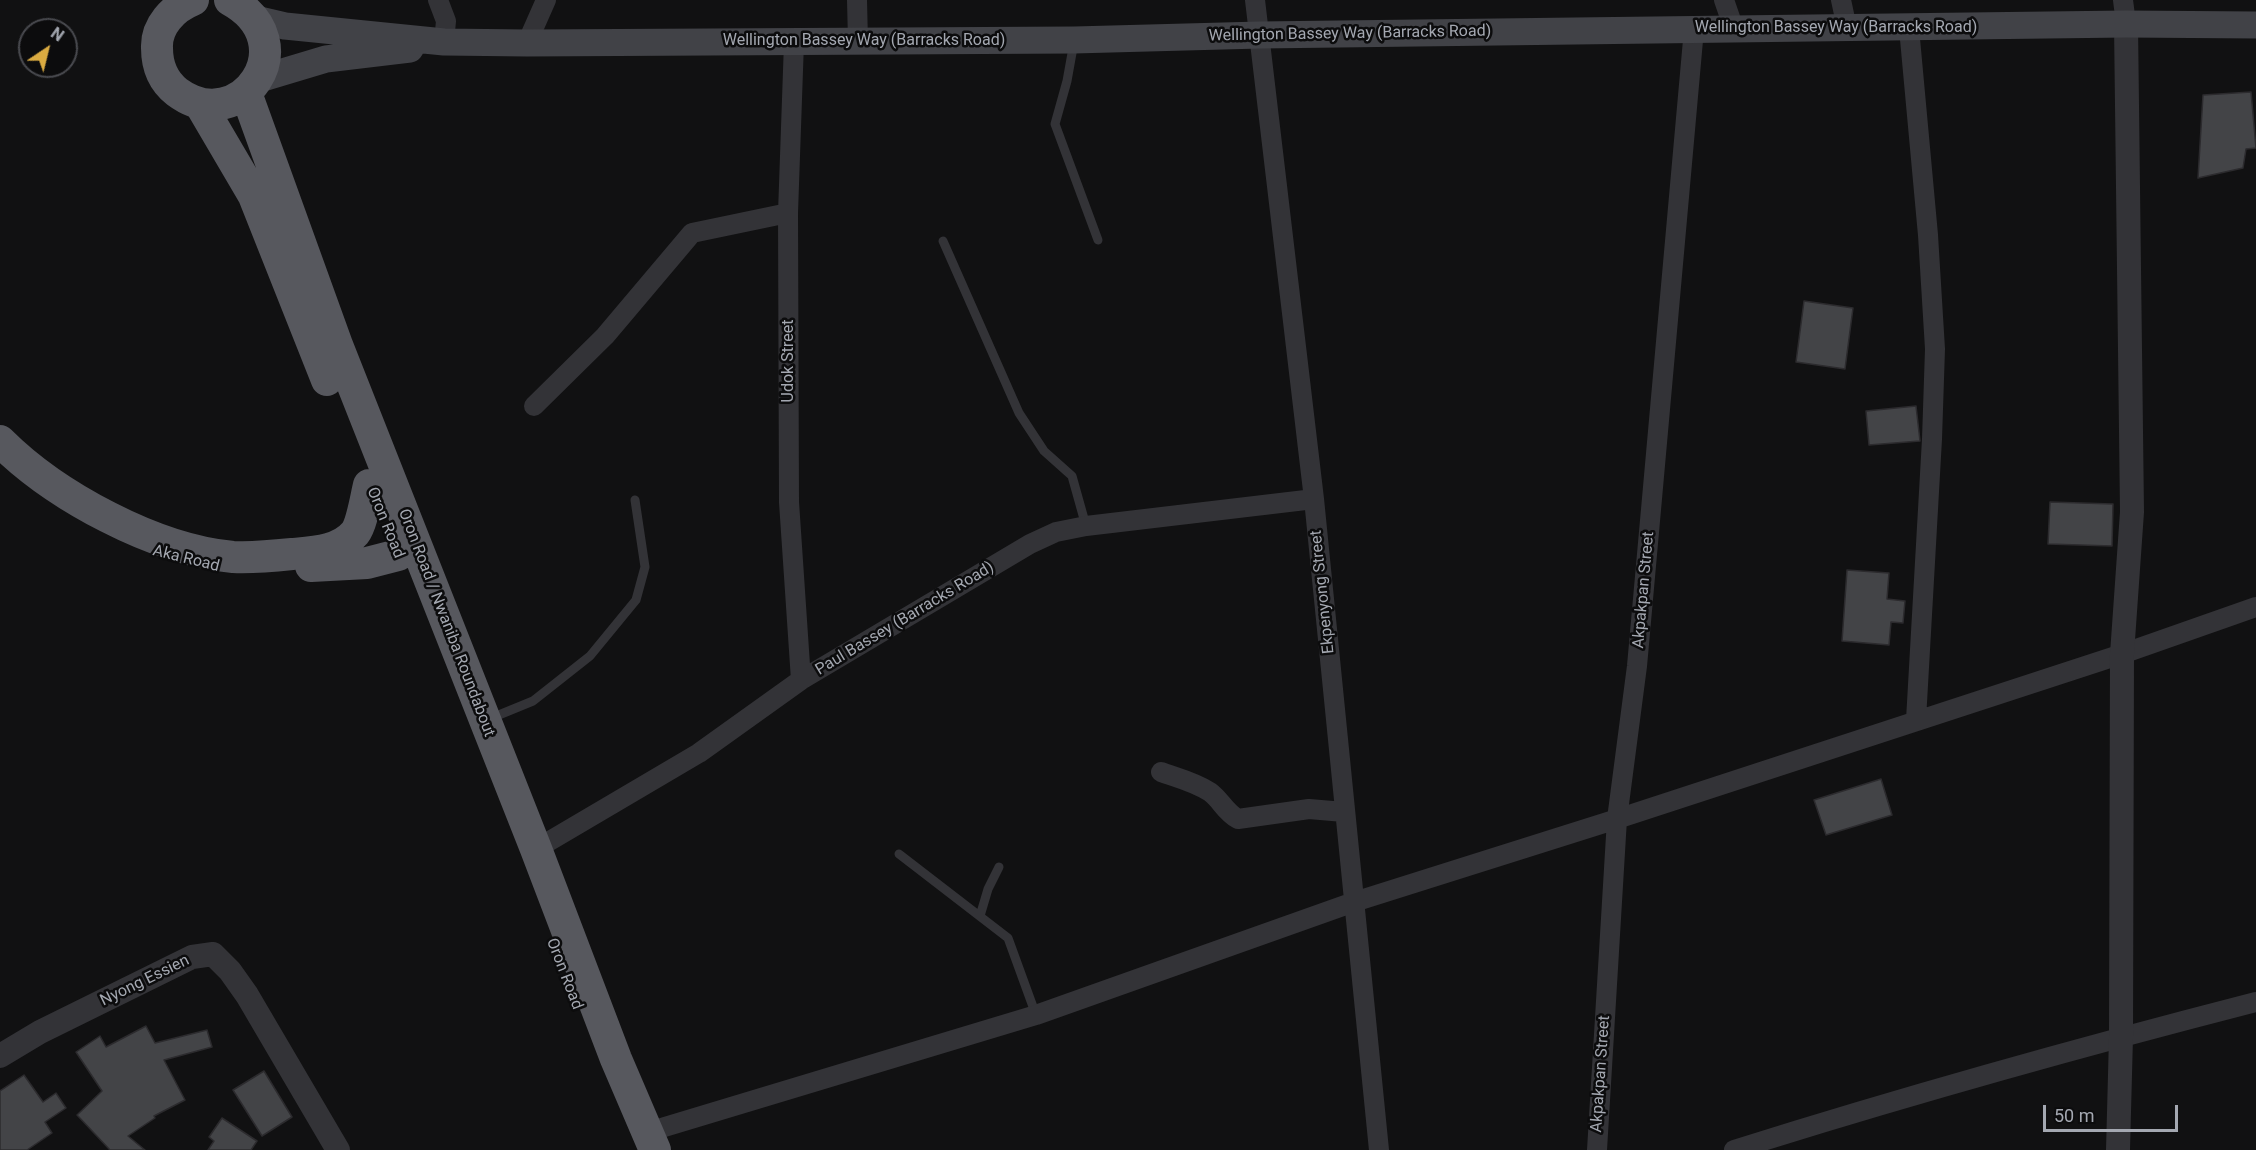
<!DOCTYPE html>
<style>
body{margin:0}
#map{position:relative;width:2256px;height:1150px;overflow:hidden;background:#111112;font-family:Roboto,sans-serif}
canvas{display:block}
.north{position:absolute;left:18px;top:18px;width:60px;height:60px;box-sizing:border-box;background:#0c0c0d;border:2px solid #494a4f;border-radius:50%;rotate:35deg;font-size:16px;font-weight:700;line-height:24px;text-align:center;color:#a4a8b1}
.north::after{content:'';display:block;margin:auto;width:21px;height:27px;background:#daab41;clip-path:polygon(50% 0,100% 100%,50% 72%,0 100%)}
.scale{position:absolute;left:2043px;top:1105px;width:135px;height:27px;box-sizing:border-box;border:3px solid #a4a8b1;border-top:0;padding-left:8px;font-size:18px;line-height:21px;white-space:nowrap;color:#a4a8b1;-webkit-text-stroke:4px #0c0c0d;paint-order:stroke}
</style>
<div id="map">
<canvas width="2256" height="1150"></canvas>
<div class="north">N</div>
<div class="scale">50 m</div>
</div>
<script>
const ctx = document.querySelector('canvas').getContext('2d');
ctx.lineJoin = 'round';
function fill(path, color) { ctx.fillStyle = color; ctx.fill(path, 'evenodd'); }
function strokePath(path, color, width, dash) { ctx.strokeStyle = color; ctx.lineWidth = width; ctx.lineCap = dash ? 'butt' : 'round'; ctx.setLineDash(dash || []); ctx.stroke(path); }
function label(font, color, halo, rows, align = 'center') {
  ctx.font = font + ' Roboto,sans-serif'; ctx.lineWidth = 5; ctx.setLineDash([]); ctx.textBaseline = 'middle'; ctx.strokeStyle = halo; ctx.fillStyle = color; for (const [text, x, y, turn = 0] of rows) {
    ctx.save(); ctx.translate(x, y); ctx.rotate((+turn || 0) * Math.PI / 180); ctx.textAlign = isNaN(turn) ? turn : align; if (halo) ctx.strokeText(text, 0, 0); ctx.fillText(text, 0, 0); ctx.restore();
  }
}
const building = new Path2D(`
 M2251,92l5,56 -10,1 -3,19 -45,10 5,-83z
 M1804,301l49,7 -8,61 -49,-7z
 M1916,406l4,35 -51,4 -3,-34z
 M2050,502l63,2 -1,42 -64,-2z
 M1847,570l42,3 -2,26 18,2 -2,22 -12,-1 -2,23 -47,-4z
 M1881,779l11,36 -66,20 -12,-35z
 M146,1026l9,17 52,-13 5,17 -48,13 21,40 -31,16 1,2 -27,18 17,14h-35l-33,-35 25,-24 -26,-39 24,-16 6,11z
 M264,1071l28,46 -30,19 -29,-46z
 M24,1075l19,27 13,-9 10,15 -21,14 7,11 -25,17h-27v-59z
 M222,1118l35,23 -6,9h-43l6,-9 -5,-4z`);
fill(building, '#434447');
strokePath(building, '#2c2b2e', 1.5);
strokePath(new Path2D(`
 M1074,42l-7,39 -12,43 43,116
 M943,241l76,172 25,38 28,25 14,50
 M489,719l44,-18 57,-45 46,-56 9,-33 -10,-67
 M899,854l109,84 28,77
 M980,916l8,-27 11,-22`), '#333337', 9);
strokePath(new Path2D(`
 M438,0l8,21 -2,21
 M857,0l1,41
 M1255,0l59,499 65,651
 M1724,0l10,29
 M1841,0l6,28
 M2123,0l3,24
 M1909,28l19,207 7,114 -3,90 -16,281
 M794,42l-6,171 1,289 12,178
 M527,43l19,-43
 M534,406l71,-70 87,-103 96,-20
 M1161,772c17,6 34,10 49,20 11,8 15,20 28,27l71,-10 35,3
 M536,849l163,-96 102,-73 229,-136 26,-12 30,-6 228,-27
 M648,1132l388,-117 318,-113 263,-83 505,-165 134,-47
 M1597,1150l20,-331 20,-153 57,-637
 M1734,1150c172,-54 347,-103 522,-148`), '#333337', 20);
strokePath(new Path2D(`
 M0,1056l40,-24 152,-75 21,-3 17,17 17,24 91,155
 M2118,1150l3,-113 1,-383 10,-142 -6,-488`), '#333337', 24);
strokePath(new Path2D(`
 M255,19l30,7 159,16 83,1 547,-3 186,-5 866,-11 130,1
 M256,80l70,-21 84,-10`), '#414247', 27);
strokePath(new Path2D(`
 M193,0c-20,8 -37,26 -36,48 0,17 6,33 20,44 63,47 131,-49 53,-92
 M246,93l91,252 199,504 80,210 39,91
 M200,104l54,92 73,184
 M0,441c55,55 155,109 233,116 19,1 40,-1 59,-3 22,-2 48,-3 63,-21 7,-9 11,-36 14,-48
 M311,566l56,-3 31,-8`), '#57585e', 32);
label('16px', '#a4a8b1', '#0c0c0d', [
 ["Wellington Bassey Way (Barracks Road)",1836,28],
 ["Wellington Bassey Way (Barracks Road)",1350,34,-1],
 ["Wellington Bassey Way (Barracks Road)",864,41],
 ["Udok Street",789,361,-90],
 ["Oron Road",385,523,68],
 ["Aka Road",186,559,14],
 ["Akpakpan Street",1644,590,-85],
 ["Ekpenyong Street",1323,592,-96],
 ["Paul Bassey (Barracks Road)",905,619,-31],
 ["Oron Road / Nwaniba Roundabout",446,623,69],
 ["Oron Road",564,974,69],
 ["Nyong Essien",145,981,-26],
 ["Akpakpan Street",1601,1074,-86]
]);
</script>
